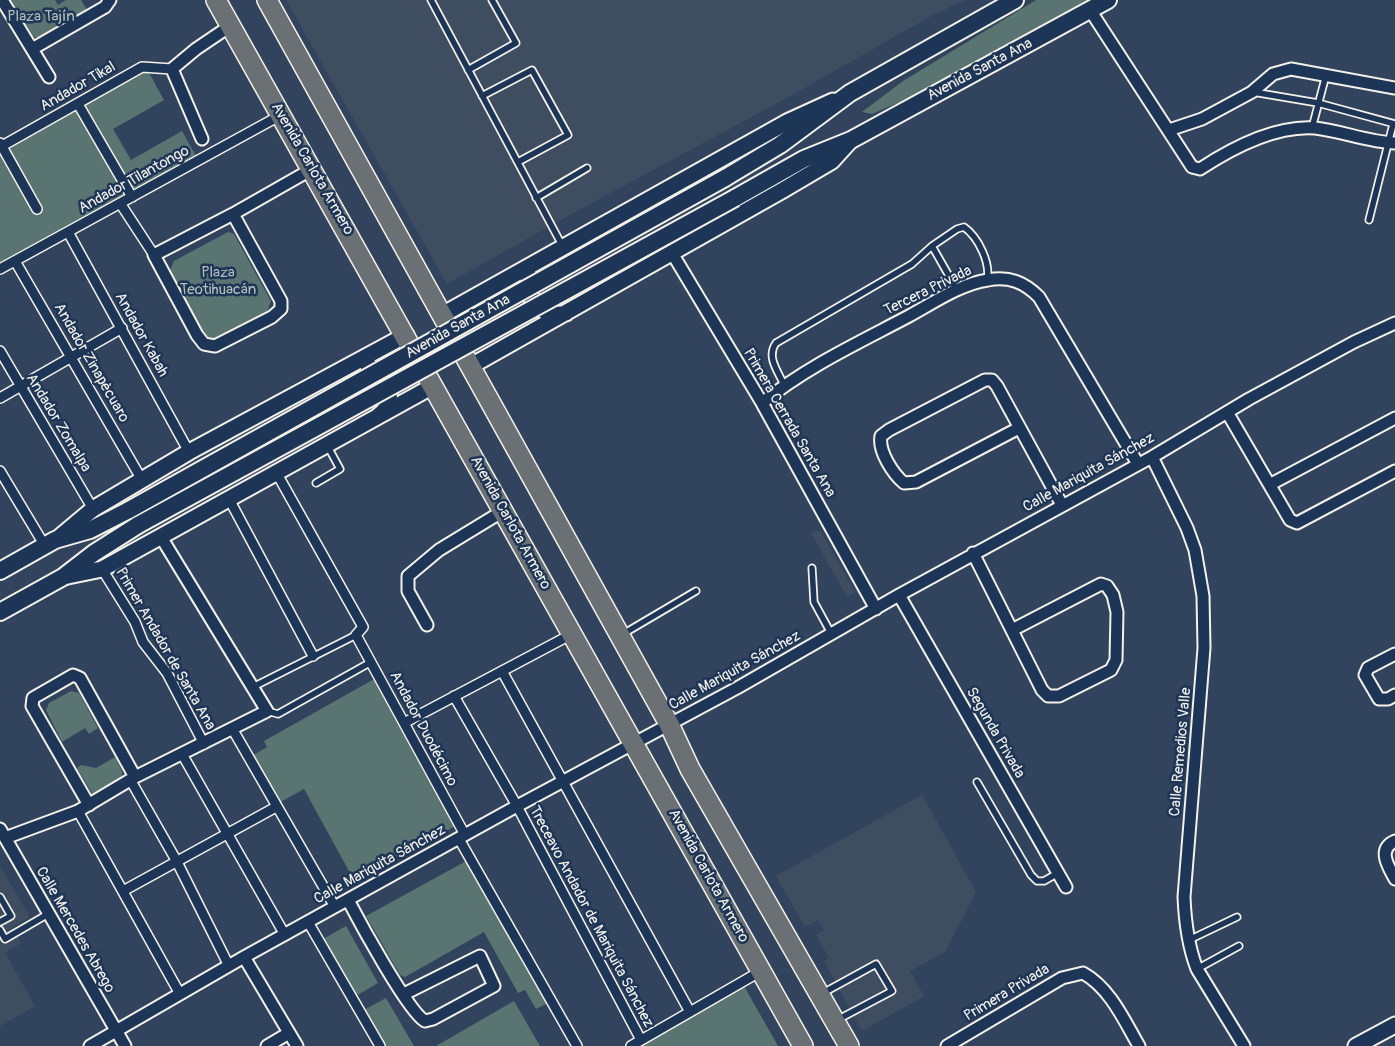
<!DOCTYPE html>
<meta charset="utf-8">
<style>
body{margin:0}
canvas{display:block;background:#31435d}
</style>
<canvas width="1395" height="1046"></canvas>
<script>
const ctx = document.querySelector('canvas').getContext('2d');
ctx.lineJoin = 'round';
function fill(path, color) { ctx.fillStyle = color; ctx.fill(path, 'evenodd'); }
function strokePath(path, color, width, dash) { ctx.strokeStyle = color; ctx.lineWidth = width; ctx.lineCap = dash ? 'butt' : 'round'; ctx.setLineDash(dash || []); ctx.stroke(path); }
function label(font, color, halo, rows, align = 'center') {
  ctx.font = font + ' Pangolin,sans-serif'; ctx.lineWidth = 5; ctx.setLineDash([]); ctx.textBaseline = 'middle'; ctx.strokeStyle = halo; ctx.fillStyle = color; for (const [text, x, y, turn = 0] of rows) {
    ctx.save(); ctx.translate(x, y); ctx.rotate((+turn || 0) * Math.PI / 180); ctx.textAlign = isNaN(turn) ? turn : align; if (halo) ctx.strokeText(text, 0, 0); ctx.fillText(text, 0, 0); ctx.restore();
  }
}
fill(new Path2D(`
 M286,0h679l-34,16 -137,78 -228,123 -119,67z
 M820,530l35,62 -8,5 -36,-64z
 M922,795l54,97 -31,60 -35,19 14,25 -62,35 -38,-70 5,-3 -13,-23 8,-5 -6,-10 -13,7 -29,-51z
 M0,866l30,51 -18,10 9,16 -16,10 30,53 -35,20z`), '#3f4d61');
fill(new Path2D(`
 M11,0h44l3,5 8,-5h15l6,10 -45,27h-8z
 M1036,0h62l-159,85 -67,29 -10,-2 41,-31z
 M147,69l17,31 -51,29 18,31 51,-29 14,25 -196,107v-112l2,2z
 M228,232l6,2 37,67 -4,11 -52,28 -11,-5 -34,-64 4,-10z
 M376,678l81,147 -102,57 -51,-93 -27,15 -27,-47 17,-10 -3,-6z
 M71,691l8,2 19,35 -9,6 -4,-6 -23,14 -16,-32 3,-7z
 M115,757l7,14v9l-24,15h-5l-16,-27 4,-3 15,3z
 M468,860l80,143 -12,6 -11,-19 -7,3 -34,-61 -79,45 -5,-2 -34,-59z
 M346,926l32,57 -22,13 -33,-57z
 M744,986l34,60h-138z
 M386,998l28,48h-29l-21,-36z
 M514,1001l26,45h-104z`), '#597471');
const service = new Path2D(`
 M431,0l132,247
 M468,70l48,-27 -24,-43
 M1253,92l65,11 77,21
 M482,96l50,-26 36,65 -50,27
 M1312,128l14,-53
 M536,198l51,-30
 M1369,220l24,-96
 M932,246l25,-17 7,-2c14,10 27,36 23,53
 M784,385c-6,-14 -18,-28 -8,-42l136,-79 20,-18 25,44
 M316,483l24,-14 -13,-24
 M812,568l2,34 18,33
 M623,634l73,-43
 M251,688l105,-53
 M267,711l11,3 93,-52
 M977,782l54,93 6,6h7l14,-8
 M0,897l11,19 -11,6
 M0,930l5,9 43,-25
 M1189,940l48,-23
 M1197,969l42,-23
 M823,993l53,-29 16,27 -55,29`);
const pedestrian = new Path2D(`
 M78,104l54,93
 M0,143l37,66
 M2,146l140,-79 30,2
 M120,203l34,52
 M68,232l121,220
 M15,261l127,219
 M0,269l281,-154
 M0,351l93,158
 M0,398l122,-70
 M0,471l45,75
 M276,472l87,155 -7,8 109,200
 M229,499l84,157
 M102,569l33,53 8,20 24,31 37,71
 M502,671l188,341
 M454,696l63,110 124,234
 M404,723l168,-89
 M233,730l102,177
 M182,754l103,181
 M131,781l45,79 53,106
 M78,811l102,183
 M459,839l118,207
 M123,891l153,-84
 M308,922l72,124
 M631,1046l130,-75`);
const minor = new Path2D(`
 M2,0l47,77
 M1090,10l102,157 8,2c32,-21 75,-44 115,-41 27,3 53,14 80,15
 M32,49l73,-42 5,-7
 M1169,130l33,-11 50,-27 21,-18 18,-5 104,19
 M202,139l-30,-70 24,-20 34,-23
 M233,214l48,87v8l-9,8 -57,29 -11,-2 -7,-9 -43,-80 79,-41 79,-45
 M672,253l90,150 114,206
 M762,403c44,-36 96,-60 147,-87 24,-13 51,-32 79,-36 21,-4 36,2 51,17l99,167
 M1227,412l63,108 7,3 98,-52
 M1019,428l-103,54 -12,1c-11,-9 -26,-32 -23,-47l8,-6 96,-50h7l5,6 65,119
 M1152,457l35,71 8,22 8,46 1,52 -20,249c1,24 4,49 13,72l47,77
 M1271,484l124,-66
 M973,553l69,137 6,6h11l52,-26 5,-10 1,-48 -4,-17 -6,-9 -6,-2 -87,45
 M899,595l167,292
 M427,625l-19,-34v-15l31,-26 64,-39
 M1395,654l-27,14 -3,7 14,24h9l7,-4
 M89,805l-57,-99 1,-8 40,-23 7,3 55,99
 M0,829l125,217
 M5,838l73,-27 57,-34 132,-66 -106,-174
 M1395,841c-18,8 -7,25 0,38
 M348,900c11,21 61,113 77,121l8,-2 61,-33 -14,-30 -76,38
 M244,957l53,89
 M90,1046l154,-89 273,-151 220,-118 162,-93 253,-138 97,-58 105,-57 41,-19
 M267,1046l22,-13
 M947,1046l115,-68 21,-5c27,15 41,47 56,73`);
const tertiary = new Path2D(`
 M529,276c-5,23 13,43 37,37
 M442,315l345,-193 46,-21
 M368,366c20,8 31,35 10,50
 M471,366l312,-176 49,-29 19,-21
 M56,540l37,-31 96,-57 217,-117
 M63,577l39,-8 331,-183
 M1356,1046l39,-21`);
const secondary = new Path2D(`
 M725,178l55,-33 70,-52 165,-93
 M735,198l69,-39 47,-19 257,-140
 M0,571l55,-31 35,-10 39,-20
 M0,612l63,-35 31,-24 44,-28`);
const primary = new Path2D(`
 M216,0l587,1046
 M267,0l402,724 21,45 159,277`);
strokePath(service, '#f4f1e8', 9);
strokePath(pedestrian, '#f4f1e8', 12);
strokePath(minor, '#f4f1e8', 15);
strokePath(tertiary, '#f4f1e8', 19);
strokePath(secondary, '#f4f1e8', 20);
strokePath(primary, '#f4f1e8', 22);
strokePath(service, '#1d3557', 5.5);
strokePath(pedestrian, '#1d3557', 9);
strokePath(minor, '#1d3557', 11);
strokePath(tertiary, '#1d3557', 15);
strokePath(secondary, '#1d3557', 16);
strokePath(primary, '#6b7074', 19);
const secondaryBridge = new Path2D(`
 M129,510l596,-332
 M138,525l597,-327`);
strokePath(secondaryBridge, '#f4f1e8', 20, []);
strokePath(secondaryBridge, '#1d3557', 16);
label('15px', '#b6bfb8', '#1d3557', [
 ["Plaza Tajín",41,17],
 ["Plaza",218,273],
 ["Teotihuacán",218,290]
]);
label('15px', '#f4f1e8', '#1d3557', [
 ["Avenida Santa Ana",980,70,-28],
 ["Andador Tikal",78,87,-30],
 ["Avenida Carlota Armero",312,169,60],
 ["Andador Tilantongo",134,180,-29],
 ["Tercera Privada",928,291,-26],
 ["Avenida Santa Ana",458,327,-29],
 ["Andador Kabah",141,335,61],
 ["Andador Zinapècuaro",91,363,60],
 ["Andador Zomalpa",58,423,59],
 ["Primera Cerrada Santa Ana",789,423,60],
 ["Calle Mariquita Sánchez",1089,473,-29],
 ["Avenida Carlota Armero",510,523,61],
 ["Primer Andador de Santa Ana",165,649,60],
 ["Calle Mariquita Sánchez",735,671,-29],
 ["Andador Duodécimo",423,729,62],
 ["Segunda Privada",995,733,60],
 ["Calle Remedios Valle",1181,752,-85],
 ["Calle Mariquita Sánchez",380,865,-29],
 ["Avenida Carlota Armero",708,876,61],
 ["Treceavo Andador de Mariquita Sánchez",591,917,62],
 ["Calle Mercedes Abrego",75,930,60],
 ["Primera Privada",1007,993,-31]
]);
</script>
